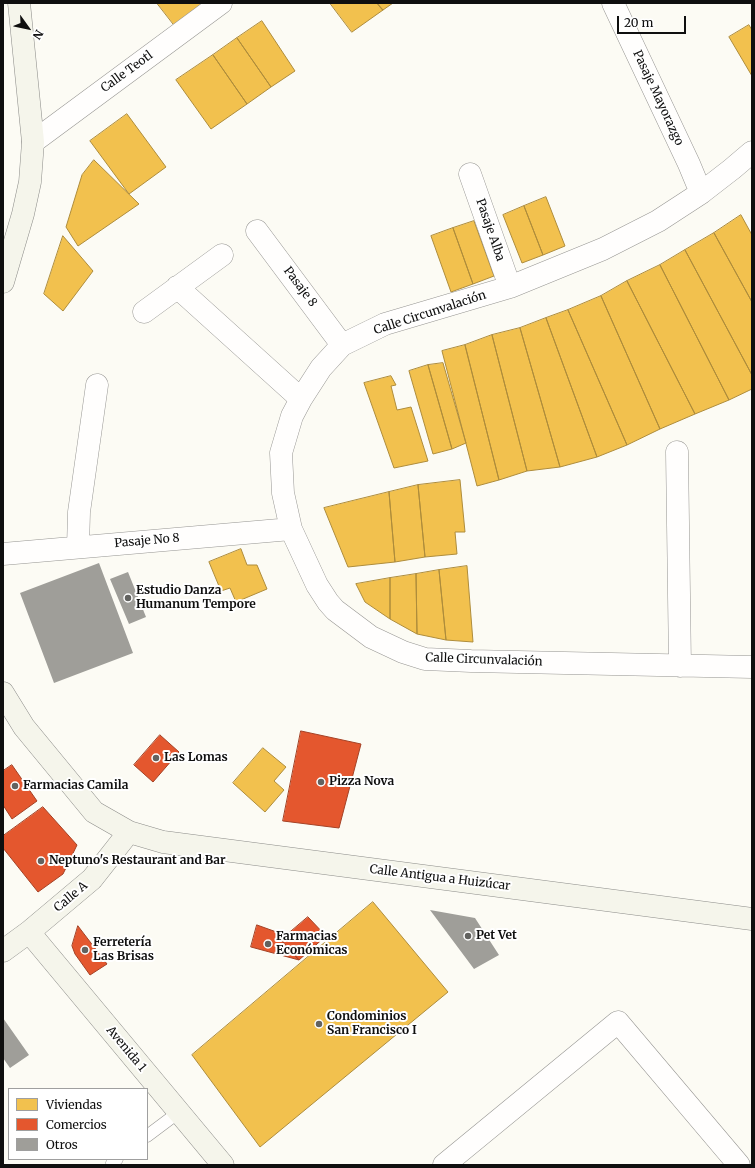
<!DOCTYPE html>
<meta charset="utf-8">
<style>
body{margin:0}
#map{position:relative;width:755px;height:1168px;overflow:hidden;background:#fcfbf4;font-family:Merriweather,serif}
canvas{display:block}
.frame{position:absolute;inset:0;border:4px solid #0f0f0f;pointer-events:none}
.legend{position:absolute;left:8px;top:1088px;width:140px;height:72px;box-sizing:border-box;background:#fff;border:1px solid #9f9f9f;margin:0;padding:5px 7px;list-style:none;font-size:12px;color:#0f0f0f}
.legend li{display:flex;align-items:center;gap:8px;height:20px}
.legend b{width:20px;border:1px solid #9f9f9f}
.north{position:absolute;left:8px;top:8px;width:40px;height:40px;-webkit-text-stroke:3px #fff;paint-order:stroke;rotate:123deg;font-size:11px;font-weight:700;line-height:16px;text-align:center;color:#0f0f0f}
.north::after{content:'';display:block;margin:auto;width:14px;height:18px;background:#0f0f0f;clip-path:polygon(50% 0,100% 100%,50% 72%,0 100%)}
.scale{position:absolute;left:617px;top:16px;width:69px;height:18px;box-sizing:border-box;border:2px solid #0f0f0f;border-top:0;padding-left:5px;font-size:12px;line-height:14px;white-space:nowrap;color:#0f0f0f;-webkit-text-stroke:3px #fff;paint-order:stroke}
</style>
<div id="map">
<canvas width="755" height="1168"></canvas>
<div class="frame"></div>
<ul class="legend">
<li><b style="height:11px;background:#f2c14e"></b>Viviendas</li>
<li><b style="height:11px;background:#e4572e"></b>Comercios</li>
<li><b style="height:11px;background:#9f9e99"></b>Otros</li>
</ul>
<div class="north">N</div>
<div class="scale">20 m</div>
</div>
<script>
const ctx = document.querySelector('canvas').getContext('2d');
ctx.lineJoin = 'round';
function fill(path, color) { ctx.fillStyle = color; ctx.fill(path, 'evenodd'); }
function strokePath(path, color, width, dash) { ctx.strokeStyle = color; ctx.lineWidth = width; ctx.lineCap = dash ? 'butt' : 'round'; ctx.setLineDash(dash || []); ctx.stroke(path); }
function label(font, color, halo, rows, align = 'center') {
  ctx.font = font + ' Merriweather,serif'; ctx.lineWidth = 4; ctx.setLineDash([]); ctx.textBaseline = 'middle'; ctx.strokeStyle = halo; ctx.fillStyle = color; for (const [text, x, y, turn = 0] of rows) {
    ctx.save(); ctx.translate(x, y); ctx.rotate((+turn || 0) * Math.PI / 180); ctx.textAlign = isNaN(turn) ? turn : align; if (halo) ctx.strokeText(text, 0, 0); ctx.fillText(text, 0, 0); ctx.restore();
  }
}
const homes = new Path2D(`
 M157,3h48l-30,23z
 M330,3h47l6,7 -31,22z
 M377,3h16l-10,7z
 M262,21l33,50 -24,16 -34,-49z
 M749,25l3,5v46l-23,-39z
 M237,38l34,49 -24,17 -34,-49z
 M213,55l34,49 -36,25 -35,-49z
 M127,114l39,53 -37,27 -39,-53z
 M94,160l45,44 -61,42 -12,-19 16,-52z
 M546,197l19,49 -22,9 -19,-49z
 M524,206l19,49 -21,8 -19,-48z
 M741,215l11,20v67l-38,-69z
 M474,221l20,55 -21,8 -20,-56z
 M453,228l20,56 -22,8 -20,-56z
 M714,233l38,69v73l-67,-125z
 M63,236l30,35 -30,40 -19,-17z
 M685,250l67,125v14l-23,11 -69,-135z
 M660,265l69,135 -34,14 -68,-133z
 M627,281l68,133 -35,15 -59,-133z
 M601,296l59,133 -33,16 -59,-135z
 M568,310l59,135 -30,12 -51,-139z
 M546,318l51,139 -37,10 -40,-139z
 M520,328l40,139 -33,4 -35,-136z
 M492,335l35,136 -28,9 -34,-135z
 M465,345l34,135 -22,6 -35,-135z
 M443,363l23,80 -14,6 -24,-84z
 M428,365l24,84 -19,5 -24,-83z
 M391,376l5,9 -5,1 6,24 14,-3 17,54 -34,7 -30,-85z
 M460,480l5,52h-10l2,22 -32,3 -7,-72z
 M418,485l7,72 -30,5 -6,-70z
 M389,492l6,70 -47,5 -24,-59z
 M241,549l6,16h10l10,24 -31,13 -6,-14 -9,3 -12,-29z
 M467,566l6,76 -27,-2 -7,-70z
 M439,570l7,70 -29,-6 -1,-60z
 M416,574l1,60 -27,-15v-41z
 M390,578v41l-25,-17 -9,-18z
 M263,748l23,19 -12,14 10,9 -19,22 -32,-29z
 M373,902l75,90 -188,155 -68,-92z`);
fill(homes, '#f2c14e');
strokePath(homes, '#ae8c3b', 1);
const shops = new Path2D(`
 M301,731l60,13 -22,84 -56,-7z
 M160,735l19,17 -26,30 -19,-17z
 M12,765l25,36 -25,18 -9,-14v-34z
 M43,807l34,38 -14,29 -25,18 -35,-44v-12z
 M308,917l18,19 -27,24 -18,-20z
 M257,925l25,9 -1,6 18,20 -48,-13z
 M78,926l29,38 -17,11 -15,-21 -3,-8z`);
fill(shops, '#e4572e');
strokePath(shops, '#a44125', 1);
fill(new Path2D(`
 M99,563l34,90 -79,30 -34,-90z
 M128,572l18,45 -17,7 -19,-45z
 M430,910l45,8 24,37 -25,14z
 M3,1018l26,37 -19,13 -7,-10z`), '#9f9e99');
const lane = new Path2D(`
 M147,1136l32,-24
 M112,1163l5,-4`);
const street = new Path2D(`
 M613,3l76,161 12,29
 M33,142l188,-139
 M752,152l-20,17 -31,24 -43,28 -55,28 -93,38 -125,37 -43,21 -21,23 -20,31 -9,17 -11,37 2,40 8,36 26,56 11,17 7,8 36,27 32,15 22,7 46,2 281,6
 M470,174l40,113
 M257,231l85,114
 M177,287l124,112
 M144,312l78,-57
 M677,452l3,214
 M78,547l1,-35 18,-127
 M3,554l288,-25
 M444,1165l174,-143 121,143`);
const secondary = new Path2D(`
 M3,282l20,-68 7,-32 3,-40 -14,-139
 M3,693l21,34 70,85 35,20 34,10 589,77
 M29,932l194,233
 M3,951l26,-19 63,-53 37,-47`);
strokePath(lane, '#969592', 13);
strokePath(street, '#969592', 23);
strokePath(secondary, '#8c8c89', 23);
strokePath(lane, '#fffefd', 12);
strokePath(street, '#fffefd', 22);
strokePath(secondary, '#f5f5eb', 22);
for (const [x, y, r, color] of [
 [128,598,4,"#62625f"],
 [156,758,4,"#62625f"],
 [321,782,4,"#62625f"],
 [15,786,4,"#62625f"],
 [41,861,4,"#62625f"],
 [468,936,4,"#62625f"],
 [268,944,4,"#62625f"],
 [85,950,4,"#62625f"],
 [319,1024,4,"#62625f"]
]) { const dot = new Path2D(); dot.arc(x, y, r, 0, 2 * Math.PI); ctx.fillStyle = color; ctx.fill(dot); strokePath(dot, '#fff', 1.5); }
label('12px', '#0f0f0f', '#fff', [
 ["Calle Teotl",127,72,-36],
 ["Pasaje Mayorazgo",658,98,65],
 ["Pasaje Alba",490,230,71],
 ["Pasaje 8",300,287,53],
 ["Calle Circunvalación",430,313,-18],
 ["Pasaje No 8",147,541,-5],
 ["Calle Circunvalación",484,660,2],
 ["Calle Antigua a Huizúcar",440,878,7],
 ["Calle A",71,897,-40],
 ["Avenida 1",126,1049,50]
]);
label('bold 12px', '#0f0f0f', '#fff', [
 ["Estudio Danza",136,591],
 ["Humanum Tempore",136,605],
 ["Las Lomas",164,758],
 ["Pizza Nova",329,782],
 ["Farmacias Camila",23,786],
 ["Neptuno's Restaurant and Bar",49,861],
 ["Pet Vet",476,936],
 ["Farmacias",276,937],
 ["Económicas",276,951],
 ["Ferretería",93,943],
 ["Las Brisas",93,957],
 ["Condominios",327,1017],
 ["San Francisco I",327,1031]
], 'left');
</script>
